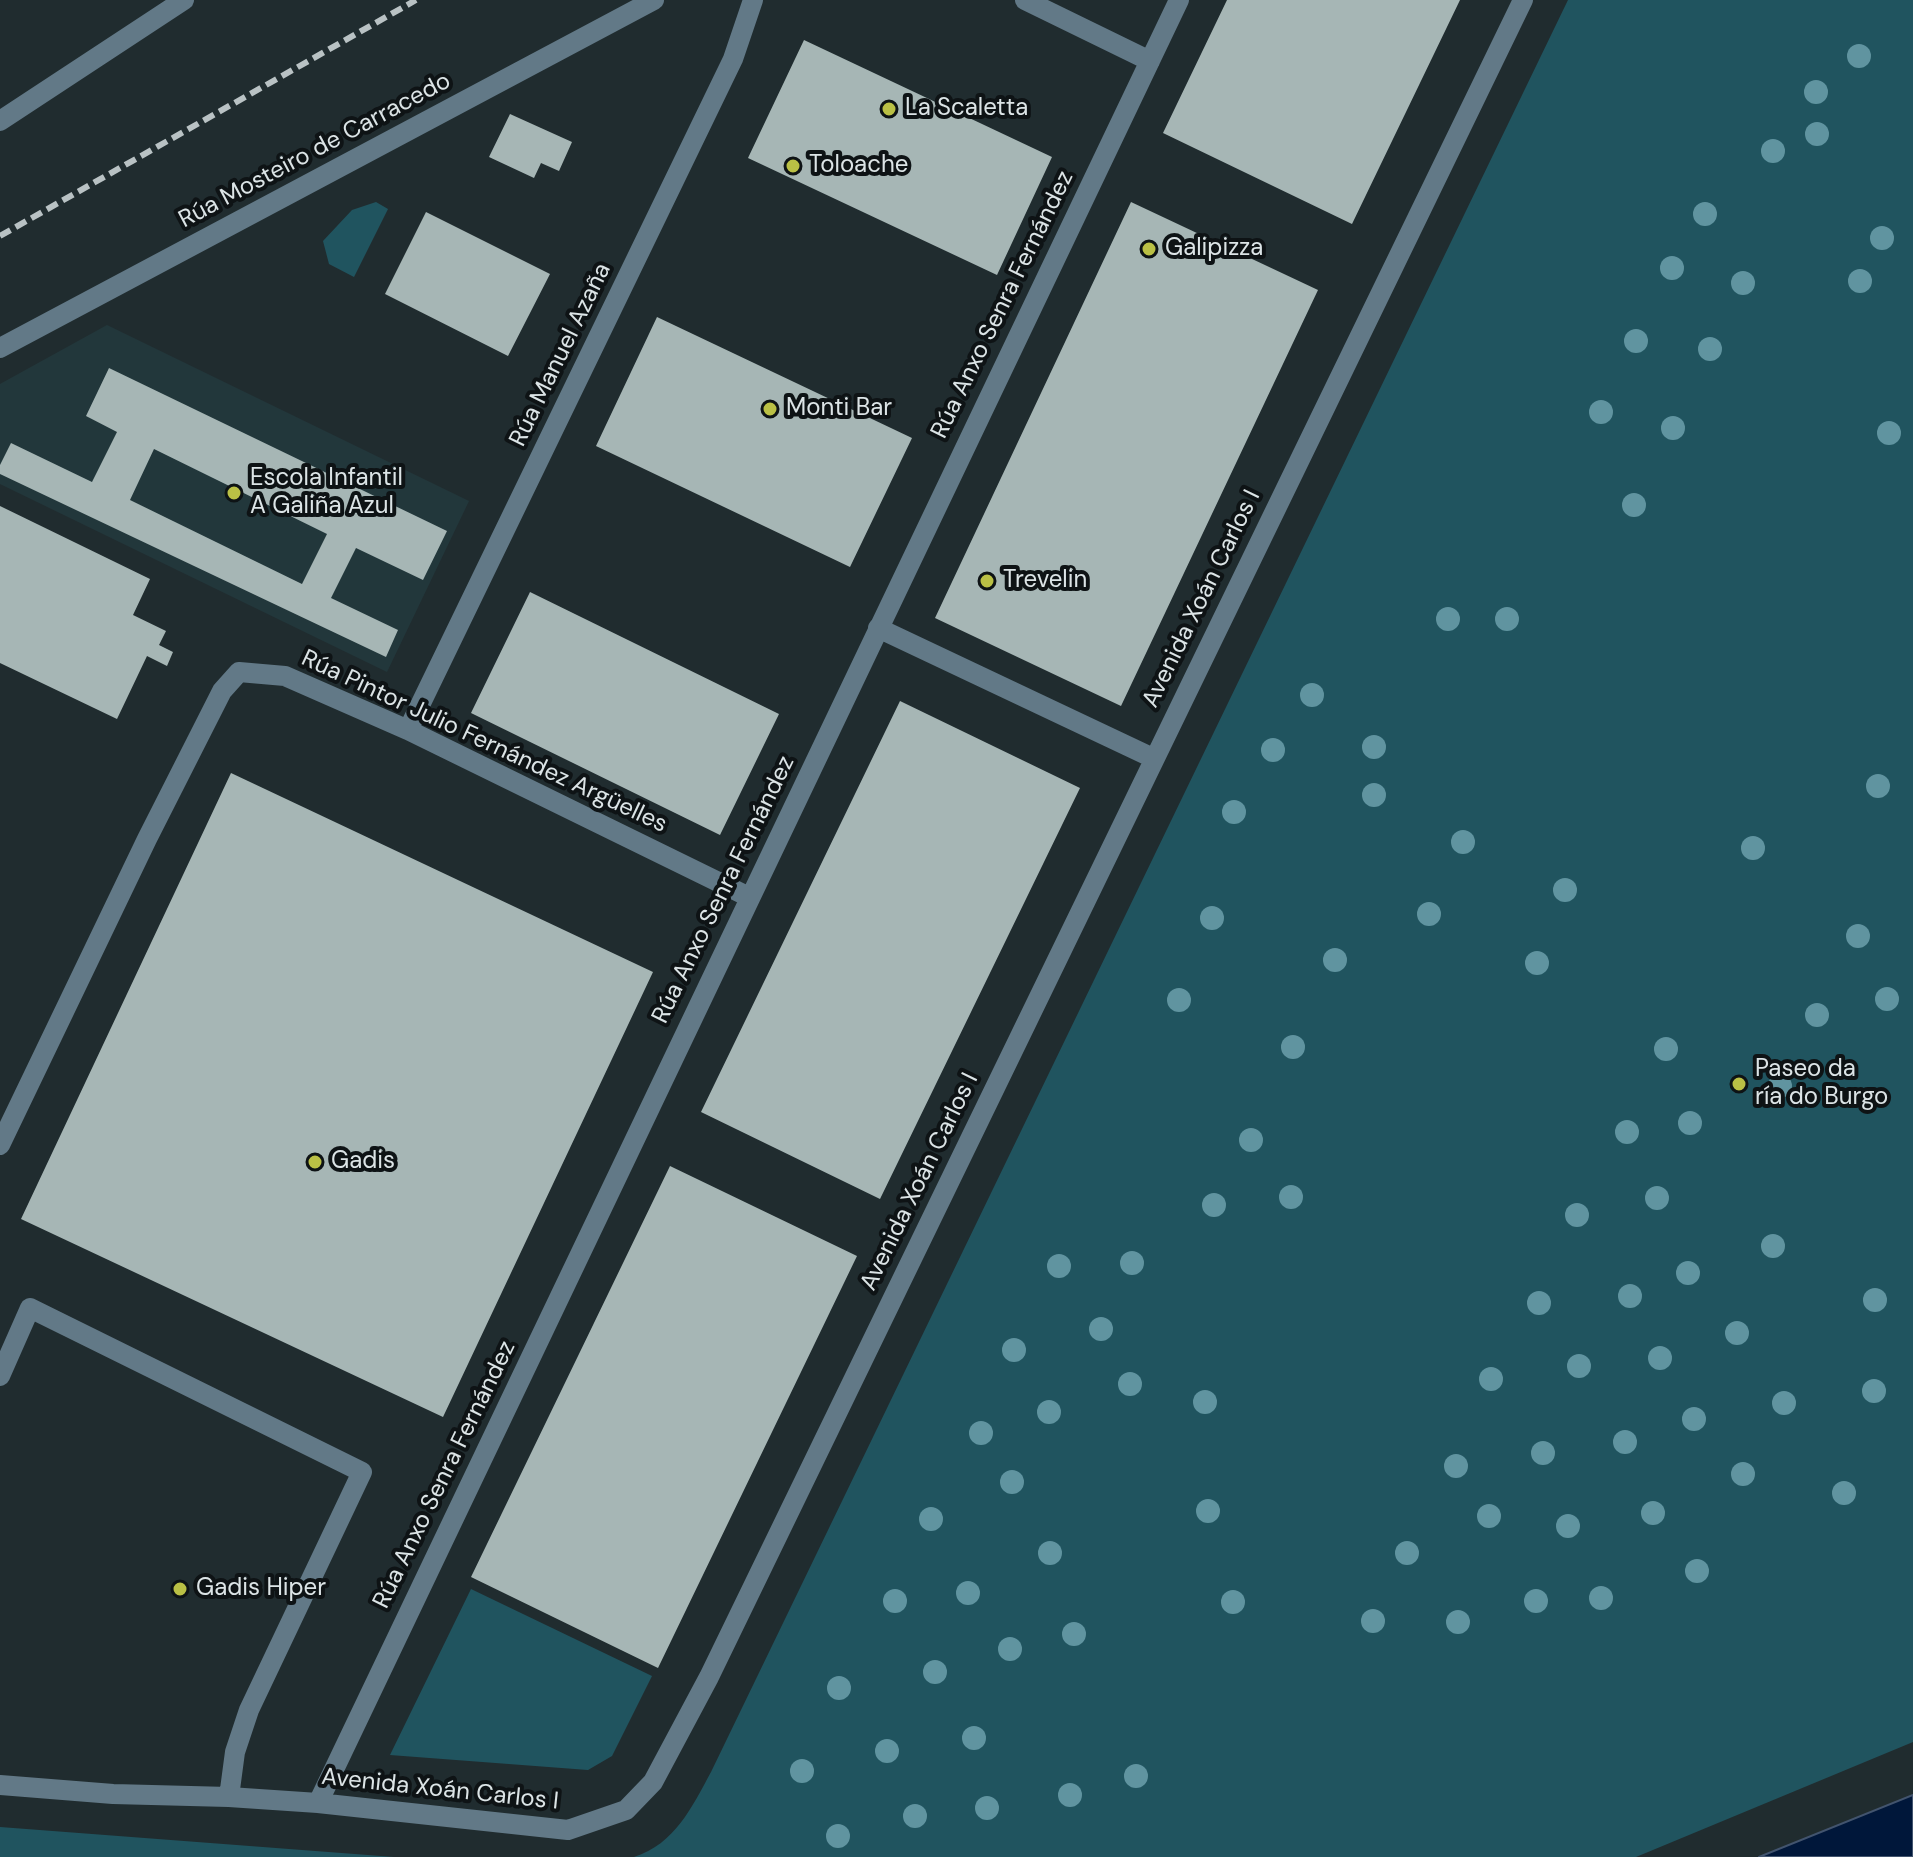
<!DOCTYPE html>
<meta charset="utf-8">
<style>
body{margin:0}
canvas{display:block;background:#202c2f}
</style>
<canvas width="1913" height="1857"></canvas>
<script>
const ctx = document.querySelector('canvas').getContext('2d');
ctx.lineJoin = 'round';
function fill(path, color) { ctx.fillStyle = color; ctx.fill(path, 'evenodd'); }
function strokePath(path, color, width, dash) { ctx.strokeStyle = color; ctx.lineWidth = width; ctx.lineCap = dash ? 'butt' : 'round'; ctx.setLineDash(dash || []); ctx.stroke(path); }
function label(font, color, halo, rows, align = 'center') {
  ctx.font = font + ' "DM Sans",sans-serif'; ctx.lineWidth = 8; ctx.setLineDash([]); ctx.textBaseline = 'middle'; ctx.strokeStyle = halo; ctx.fillStyle = color; for (const [text, x, y, turn = 0] of rows) {
    ctx.save(); ctx.translate(x, y); ctx.rotate((+turn || 0) * Math.PI / 180); ctx.textAlign = isNaN(turn) ? turn : align; if (halo) ctx.strokeText(text, 0, 0); ctx.fillText(text, 0, 0); ctx.restore();
  }
}
fill(new Path2D(`
 M107,325l362,176 -82,171 -387,-188v-100z`), '#22373b');
fill(new Path2D(`
 M1568,0h345v1742l-277,115h-1002c41,-13 58,-50 77,-85z
 M376,202l12,7 -34,68 -25,-13 -6,-23 29,-31z
 M471,1589l181,87 -40,80 -24,14 -198,-15z
 M0,1827l394,30h-394z`), '#20545f');
const water = new Path2D(`
 M1913,1795v62h-154z`);
fill(water, '#00173a');
strokePath(water, '#42546e', 2);
fill(new Path2D(`
 M1227,0h233l-108,224 -189,-91z
 M804,40l248,117 -55,118 -249,-117z
 M510,114l62,28 -13,29 -18,-8 -7,15 -45,-21z
 M1131,202l187,88 -197,416 -186,-88z
 M426,212l124,62 -42,82 -123,-62z
 M657,317l255,121 -62,129 -254,-121z
 M109,368l338,163 -24,49 -67,-32 -25,50 67,32 -12,27 -386,-183v-9l11,-22 81,39 25,-50 -31,-16zM154,449l173,85 -25,50 -172,-84z
 M0,506l150,73 -17,36 33,16 -7,14 14,7 -6,14 -20,-10 -30,63 -117,-56z
 M530,592l249,122 -59,121 -249,-122z
 M900,701l180,87 -200,411 -179,-87z
 M231,773l422,199 -210,445 -422,-198z
 M670,1166l187,90 -199,412 -187,-91z`), '#a6b6b5');
strokePath(new Path2D(`
 M1025,0l125,61
 M0,121l184,-121
 M0,348l654,-348
 M878,628l275,130
 M408,730l325,-671 20,-59
 M0,1145l147,-306 75,-148 17,-19 46,4 123,54 341,167
 M0,1376l30,-68 332,164 -113,238 -14,42 -6,45
 M0,1785l113,9 116,3 89,6 250,27 58,-20 27,-28 56,-105 814,-1677
 M318,1803l861,-1803`), '#627987', 20);
strokePath(new Path2D(`
 M0,236l416,-236`), '#b9c2c4', 6, [12, 6]);
ctx.fillStyle = '#6094a0';
for (const [x, y] of [
 [1859,56],
 [1816,92],
 [1817,134],
 [1773,151],
 [1705,214],
 [1882,238],
 [1672,268],
 [1860,281],
 [1743,283],
 [1636,341],
 [1710,349],
 [1601,412],
 [1673,428],
 [1889,433],
 [1634,505],
 [1448,619],
 [1507,619],
 [1312,695],
 [1374,747],
 [1273,750],
 [1878,786],
 [1374,795],
 [1234,812],
 [1463,842],
 [1753,848],
 [1565,890],
 [1429,914],
 [1212,918],
 [1858,936],
 [1335,960],
 [1537,963],
 [1887,999],
 [1179,1000],
 [1817,1015],
 [1293,1047],
 [1666,1049],
 [1780,1086],
 [1690,1123],
 [1627,1132],
 [1251,1140],
 [1291,1197],
 [1657,1198],
 [1214,1205],
 [1577,1215],
 [1773,1246],
 [1132,1263],
 [1059,1266],
 [1688,1273],
 [1630,1296],
 [1875,1300],
 [1539,1303],
 [1101,1329],
 [1737,1333],
 [1014,1350],
 [1660,1358],
 [1579,1366],
 [1491,1379],
 [1130,1384],
 [1874,1391],
 [1205,1402],
 [1784,1403],
 [1049,1412],
 [1694,1419],
 [981,1433],
 [1625,1442],
 [1543,1453],
 [1456,1466],
 [1743,1474],
 [1012,1482],
 [1844,1493],
 [1208,1511],
 [1653,1513],
 [1489,1516],
 [931,1519],
 [1568,1526],
 [1050,1553],
 [1407,1553],
 [1697,1571],
 [968,1593],
 [1601,1598],
 [895,1601],
 [1536,1601],
 [1233,1602],
 [1373,1621],
 [1458,1622],
 [1074,1634],
 [1010,1649],
 [935,1672],
 [839,1688],
 [974,1738],
 [887,1751],
 [802,1771],
 [1136,1776],
 [1070,1795],
 [987,1808],
 [915,1816],
 [838,1836]
]) { ctx.beginPath(); ctx.arc(x, y, 12, 0, 2 * Math.PI); ctx.fill(); }
for (const [x, y, r, color] of [
 [889,109,8,"#bac045"],
 [793,166,8,"#bac045"],
 [1149,249,8,"#bac045"],
 [770,409,8,"#bac045"],
 [234,493,8,"#bac045"],
 [987,581,8,"#bac045"],
 [1739,1084,8,"#bac045"],
 [315,1162,8,"#bac045"],
 [180,1589,8,"#bac045"]
]) { const dot = new Path2D(); dot.arc(x, y, r, 0, 2 * Math.PI); ctx.fillStyle = color; ctx.fill(dot); strokePath(dot, '#0e1315', 3); }
label('24px', '#dce4e6', '#0e1315', [
 ["La Scaletta",905,109],
 ["Toloache",809,166],
 ["Galipizza",1165,249],
 ["Monti Bar",786,409],
 ["Escola Infantil",250,479],
 ["A Galiña Azul",250,507],
 ["Trevelin",1003,581],
 ["Paseo da",1755,1070],
 ["ría do Burgo",1755,1098],
 ["Gadis",331,1162],
 ["Gadis Hiper",196,1589]
], 'left');
label('24px', '#dce4e6', '#0e1315', [
 ["Rúa Mosteiro de Carracedo",315,151,-28],
 ["Rúa Anxo Senra Fernández",1003,305,-64],
 ["Rúa Manuel Azaña",561,355,-64],
 ["Avenida Xoán Carlos I",1202,599,-64],
 ["Rúa Pintor Julio Fernández Argüelles",484,742,25],
 ["Rúa Anxo Senra Fernández",724,890,-64],
 ["Avenida Xoán Carlos I",920,1182,-64],
 ["Rúa Anxo Senra Fernández",445,1475,-64],
 ["Avenida Xoán Carlos I",440,1790,6]
]);
</script>
